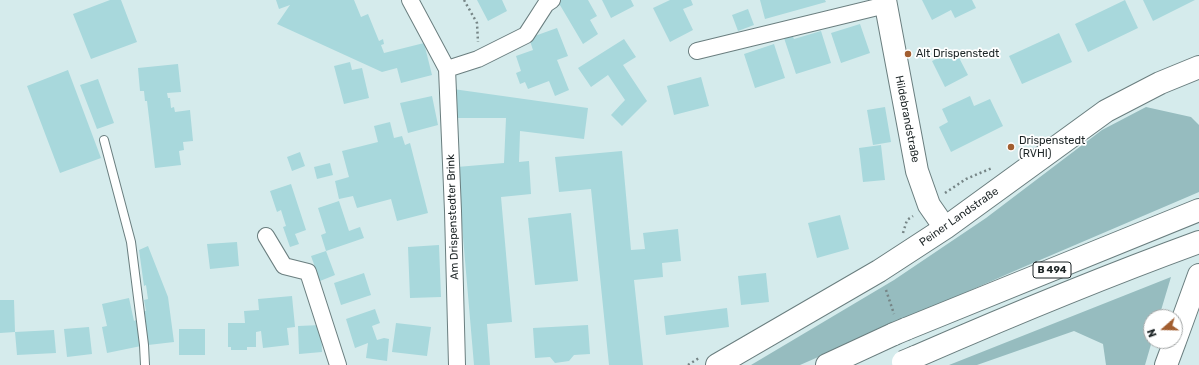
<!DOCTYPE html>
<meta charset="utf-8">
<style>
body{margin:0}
#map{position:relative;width:1199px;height:365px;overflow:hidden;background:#d5ebec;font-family:Rubik,sans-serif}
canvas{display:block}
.north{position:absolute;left:1143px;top:309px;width:40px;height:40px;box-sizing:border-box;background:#fff;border:1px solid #a5a8a8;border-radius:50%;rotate:250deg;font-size:11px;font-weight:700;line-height:16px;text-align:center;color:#1d2526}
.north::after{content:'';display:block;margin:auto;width:14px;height:18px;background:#a25e30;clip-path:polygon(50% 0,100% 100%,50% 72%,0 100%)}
</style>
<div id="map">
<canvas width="1199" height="365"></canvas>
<div class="north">N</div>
</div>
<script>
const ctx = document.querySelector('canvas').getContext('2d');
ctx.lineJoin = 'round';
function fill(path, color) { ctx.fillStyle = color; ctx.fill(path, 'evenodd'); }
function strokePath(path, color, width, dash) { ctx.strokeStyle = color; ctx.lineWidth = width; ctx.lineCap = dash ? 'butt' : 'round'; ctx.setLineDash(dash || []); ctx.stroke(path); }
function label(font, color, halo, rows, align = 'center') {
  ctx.font = font + ' Rubik,sans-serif'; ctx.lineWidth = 3.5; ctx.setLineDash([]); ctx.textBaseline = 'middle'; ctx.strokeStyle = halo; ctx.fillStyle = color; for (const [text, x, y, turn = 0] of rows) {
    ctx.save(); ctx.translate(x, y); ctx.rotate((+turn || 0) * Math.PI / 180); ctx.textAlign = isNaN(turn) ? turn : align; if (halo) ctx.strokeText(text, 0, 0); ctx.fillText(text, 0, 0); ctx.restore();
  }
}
fill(new Path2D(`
 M1146,107l45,10 8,8v67l-180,77 -219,96h-49l143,-85 92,-62 116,-88z
 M1171,277l-12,40h-8l1,24 -7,24h-39l-3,-21 -29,-13 -97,34h-28z`), '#96bcbf');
fill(new Path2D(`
 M110,0h11l16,42 -46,17 -18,-45z
 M276,0h78l7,17 7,-3 11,27 4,-2 1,5 -3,1 3,8 40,-10 8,32 -31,8 -4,-15 -15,4 -105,-48 13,-19 -11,4z
 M477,0h25l5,11 -19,10z
 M557,0h31l9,16 -7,4 8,14 -15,10z
 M602,0h29l3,6 -23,12z
 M670,0h21l2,5 -10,4 10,21 -23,12 -17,-34z
 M760,0h65l1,2 -61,17z
 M922,0h50l4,8 -21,10 -4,-8 -19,10z
 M1125,0l13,28 -50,24 -13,-28z
 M1143,0h52l-42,21z
 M748,9l6,16 -16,6 -6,-16z
 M860,24l10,29 -29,10 -10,-30z
 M557,28l11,28 -11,4 12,30 -14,6 -6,-15 -21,8 -3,-7 -5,2 -4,-11 5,-2 -5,-15 17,-6 -4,-12z
 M821,31l10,32 -35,11 -12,-36 8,-3 2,4z
 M1059,33l13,29 -50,22 -13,-28z
 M624,39l12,18 -13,8 24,36 -25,25 -11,-11 14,-15 -17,-25 -17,12 -13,-19z
 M774,44l11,34 -30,10 -11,-34z
 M955,50l13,25 -23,12 -13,-26z
 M350,62l2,8 10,-2 7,30 -25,6 -10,-38z
 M178,64l3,28 -14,1 1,5h2l1,10 3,-1 1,5 15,-2 3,31 -10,1 1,8 -5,1 2,14 -26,3 -8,-67h-2l-1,-10h-4l-2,-23z
 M68,70l33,88 -41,15 -33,-87z
 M701,77l8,29 -35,9 -7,-29z
 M98,79l16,44 -17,6 -17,-44z
 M453,89l135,19 -4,31 -64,-8 -1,31 10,-1 2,33 -30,3 11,125 -25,2 3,41h-16l-17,-198 47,-4 2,-45h-51z
 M432,96l6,29 -30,8 -8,-30z
 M970,96l4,10 16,-7 13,27 -52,26 -12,-25 9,-5 -6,-13z
 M885,107l6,35 -18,3 -6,-35z
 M390,122l4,16 8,-2 3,9 5,-2 18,70 -31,8 -6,-22 -34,9 -4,-12 -14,3 -4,-18 14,-4 -7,-26 36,-9 -4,-16z
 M881,145l4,35 -22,2 -4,-34z
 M622,151l9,99 14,-1 -2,-16 35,-4 3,32 -19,2 1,14 -29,3 9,85h-34l-18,-176 -32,3 -4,-35z
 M300,152l5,14 -13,5 -5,-14z
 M330,163l3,12 -16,4 -3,-12z
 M291,184l15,46 -11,4 4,10 -9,3 -7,-20 3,-1 -5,-16 -4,2 -7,-21z
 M339,201l10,30 11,-4 4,11 -38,13 -5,-16 5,-2 -8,-25z
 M571,213l7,68 -43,4 -7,-67z
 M840,215l9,34 -32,9 -9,-35z
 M237,242l2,24 -29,3 -3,-25z
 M439,245l2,52 -31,1 -2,-51z
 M148,246l20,51 6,45 -26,3 -4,-34h2l-2,-11 4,-1 -2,-14 -2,1 -5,-36z
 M326,251l9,24 -15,6 -9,-25z
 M364,273l7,22 -30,10 -7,-22z
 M766,273l3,29 -28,3 -3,-29z
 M292,296l3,31 -8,1 2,17 -26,3 -2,-17 -5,1v15h-9v3h-16v-3h-3v-24h17l-1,-12 15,-1 -1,-11z
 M129,298l5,23 2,-1 5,26 -34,7 -5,-26 5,-1 -5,-22z
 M0,300h14l1,32 -15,1z
 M727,308l2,19 -63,8 -2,-19z
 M375,309l5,14 -8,3 5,14 7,-2 5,1 -2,22 -21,-3 2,-15 -13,5 -9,-29z
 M396,323l35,4 -4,29 -35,-4z
 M321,325l1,27 -23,2 -1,-28z
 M588,325l2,29 -16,1 -5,6 -14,2 -5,-6 -15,1 -2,-30z
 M89,327l3,27 -25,3 -3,-28z
 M179,329h26v26h-26z
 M54,330l2,23 -39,2 -2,-23z`), '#a8d8dc');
const lane = new Path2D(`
 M104,140l27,102 13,103 1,20`);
const street = new Path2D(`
 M410,0l37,69 6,142 4,154
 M697,51l189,-46
 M447,69l31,-10 48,-24 20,-31 6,-4
 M266,236l18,30 24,6 30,93`);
const secondary = new Path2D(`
 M885,0l32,171 12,34 16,23
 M1175,341l24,-66
 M717,365l162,-94 66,-43 161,-117 54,-28 39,-16
 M1166,365l9,-24`);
const highway = new Path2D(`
 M906,329l293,-119
 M915,357c94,-41 188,-80 284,-115
 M827,365l67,-31`);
strokePath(lane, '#6a7e7f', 10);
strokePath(street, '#6a7e7f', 18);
strokePath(secondary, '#6a7e7f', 24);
strokePath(highway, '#6a7e7f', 24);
strokePath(new Path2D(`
 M464,0l13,23 1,19
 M945,193l21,-14 26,-11
 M903,233l4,-13 6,-4
 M886,290l8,24
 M688,365l11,-7`), '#768586', 2.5, [2, 3]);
strokePath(lane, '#fff', 8);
strokePath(street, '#fff', 16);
strokePath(secondary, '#fff', 22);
strokePath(highway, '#fff', 22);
const highwayBridge = new Path2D(`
 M894,334l12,-5
 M903,362l12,-5`);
strokePath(highwayBridge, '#6a7e7f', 24, []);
strokePath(highwayBridge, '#fff', 22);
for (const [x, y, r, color] of [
 [908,54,4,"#a25e30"],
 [1011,147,4,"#a25e30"]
]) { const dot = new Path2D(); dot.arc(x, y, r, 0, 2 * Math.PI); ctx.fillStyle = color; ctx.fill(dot); strokePath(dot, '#fff', 1.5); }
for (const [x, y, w] of [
 [1052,270,38]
]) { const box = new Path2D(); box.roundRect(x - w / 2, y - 8, w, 16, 3); ctx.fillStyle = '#fff'; ctx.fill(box); strokePath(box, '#1d2526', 1); }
label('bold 10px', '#1d2526', null, [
 ["B 494",1052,270]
]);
label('11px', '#1d2526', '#fff', [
 ["Alt Drispenstedt",916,54],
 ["Drispenstedt",1019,141],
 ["(RVHI)",1019,154]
], 'left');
label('11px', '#1d2526', '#fff', [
 ["Hildebrandstraße",907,119,79],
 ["Am Drispenstedter Brink",453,217,-92],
 ["Peiner Landstraße",959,217,-35]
]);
</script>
